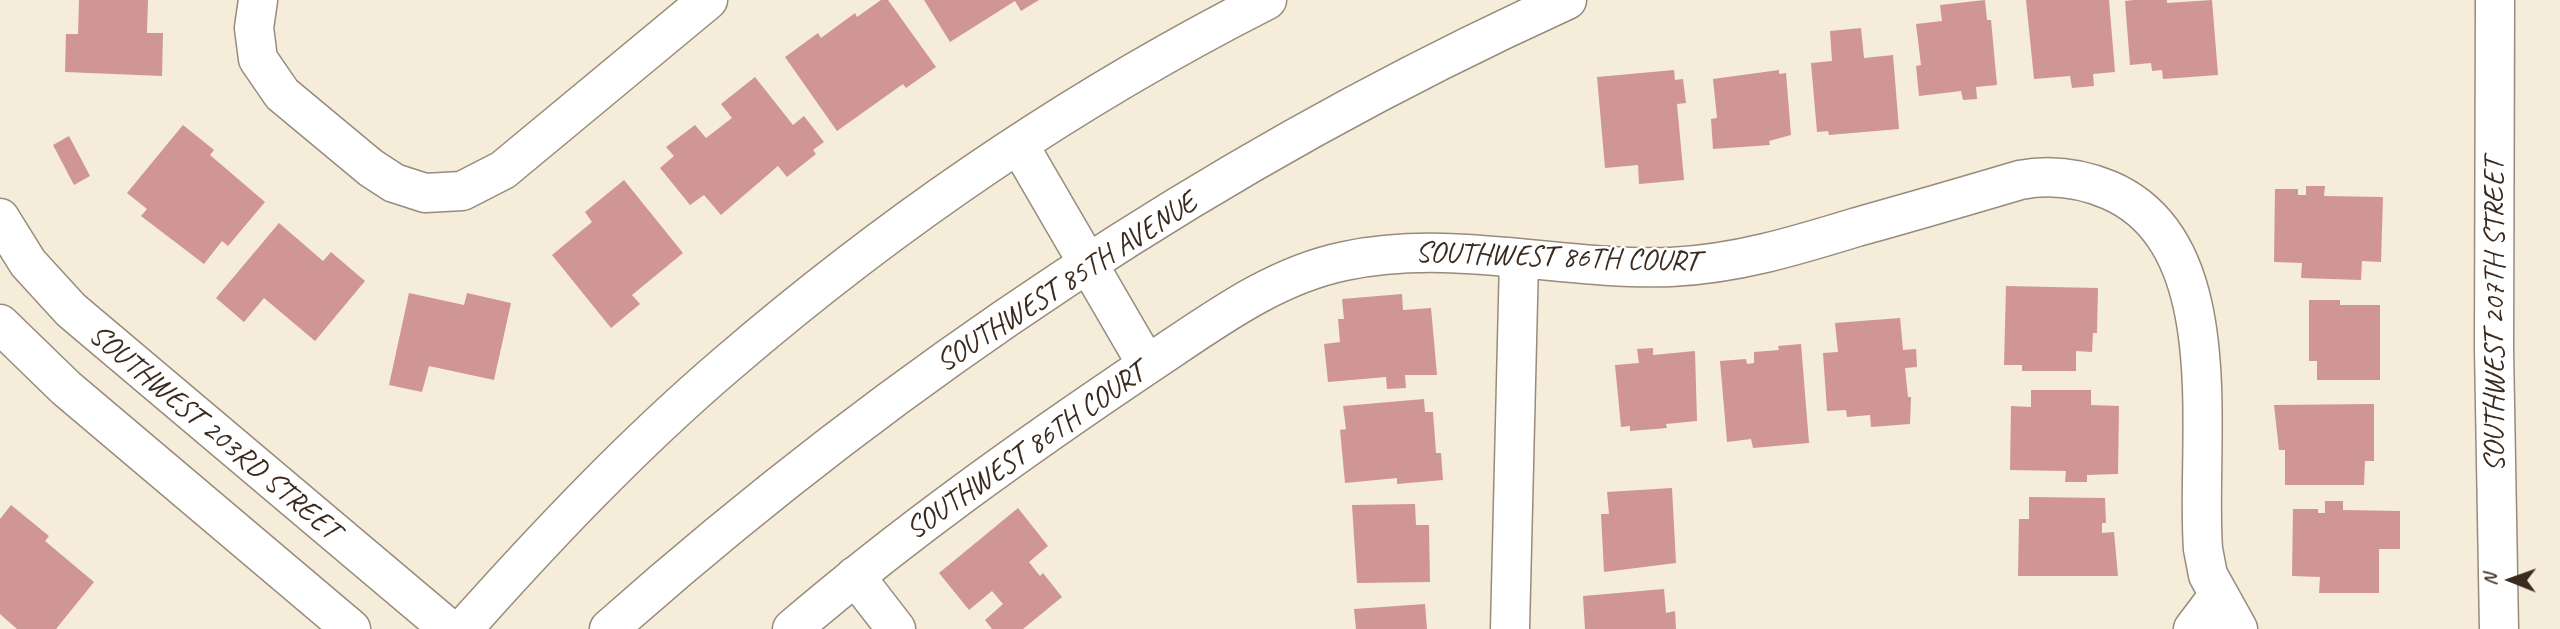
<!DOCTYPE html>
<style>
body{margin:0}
#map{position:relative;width:2560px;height:629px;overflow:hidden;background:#f5ecd9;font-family:Caveat,sans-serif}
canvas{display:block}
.north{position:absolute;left:2476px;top:545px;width:70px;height:70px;-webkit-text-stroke:5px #fff;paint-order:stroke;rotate:271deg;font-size:19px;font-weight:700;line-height:28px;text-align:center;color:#3b2a1e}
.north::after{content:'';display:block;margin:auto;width:24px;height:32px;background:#3b2a1e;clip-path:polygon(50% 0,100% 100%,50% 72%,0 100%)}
</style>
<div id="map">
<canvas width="2560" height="629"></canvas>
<div class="north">N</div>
</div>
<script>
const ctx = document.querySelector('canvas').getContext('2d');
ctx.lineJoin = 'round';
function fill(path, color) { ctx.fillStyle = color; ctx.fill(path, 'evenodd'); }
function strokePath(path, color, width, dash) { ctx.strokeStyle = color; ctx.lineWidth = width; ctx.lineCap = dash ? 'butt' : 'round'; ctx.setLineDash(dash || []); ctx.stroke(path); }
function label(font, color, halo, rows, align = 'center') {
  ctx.font = font + ' Caveat,sans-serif'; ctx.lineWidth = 5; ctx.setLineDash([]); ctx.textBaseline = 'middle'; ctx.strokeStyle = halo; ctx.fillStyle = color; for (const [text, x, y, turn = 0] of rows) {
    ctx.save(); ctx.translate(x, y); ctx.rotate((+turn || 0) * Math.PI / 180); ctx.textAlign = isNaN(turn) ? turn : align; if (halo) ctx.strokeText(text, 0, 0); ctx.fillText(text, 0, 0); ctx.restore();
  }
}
fill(new Path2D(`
 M79,0h69l-1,33h16l-1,43 -97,-4 1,-38h12z
 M881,0h7l48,67 -30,21 -3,-4 -66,47 -52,-74 33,-24 3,5 34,-25 2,4z
 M924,0h115l-18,11 -6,-10 -65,41z
 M1985,0l2,20h4l6,65 -21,2 1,12 -14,1 -2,-9 -42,5 -3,-30 5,-1 -5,-41 26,-3 -2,-16z
 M2026,0h83l6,72 -22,2 1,12 -22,2 -2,-12 -36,3z
 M2134,0h33v3l45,-3 6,75 -55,4 -1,-9 -10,1 -1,-8 -21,2 -5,-64z
 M1861,28l3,30 29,-3 6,74 -70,6 -1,-4 -11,1 -6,-69 21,-2 -2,-30z
 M1674,70l1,10 8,-1 3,24 -9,1 7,76 -45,4 -1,-19 -33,3 -8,-91z
 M1779,70v4l7,-1 5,62 -22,6 1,4 -57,4 -2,-30 6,-1 -4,-39z
 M755,77l38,48 11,-9 20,26 -11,8 3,4 -29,23 -9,-11 -57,49 -17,-20 -14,10 -30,-37 14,-12 -8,-9 29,-22 11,13 26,-20 -11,-14z
 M183,125l31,25 -4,5 55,47 -37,44 -6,-5 -18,23 -63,-48 6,-7 -20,-16z
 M69,136l21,40 -16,9 -21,-40z
 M624,180l59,73 -51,42 8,9 -29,24 -59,-73 40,-33 -7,-10z
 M2306,186h19l-1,10 59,1 -2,65 -19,-1 -1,19 -60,-2 1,-15 -28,-1 1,-73h23v6h8z
 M279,223l44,38 8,-9 34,29 -50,60 -51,-43 -20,24 -28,-24z
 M2006,286l92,2 -1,45h-4l-1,19 -16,-1v20h-54v-6h-18z
 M409,293l55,12 3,-12 44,10 -17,77 -65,-14 -7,26 -33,-7z
 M1402,294l1,16 28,-2 6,67h-32l1,13 -19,1 -1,-12 -58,5 -4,-38 16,-2 -2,-23h6l-2,-20z
 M2309,300h31v5h40v75h-63v-19h-8z
 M1900,318l3,32 13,-1 1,18 -12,1 3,29h3l-1,27 -39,3 -1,-12 -23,2 -1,-7 -19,1 -4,-58 15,-1 -3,-29z
 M1801,344l8,99 -56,5 -2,-9 -24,3 -7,-81 26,-2 1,5 7,-1v-11l25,-2 -1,-4z
 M1653,348v7l42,-4 2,70 -31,3 1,4 -37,3v-5l-9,1 -6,-62 24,-2 -2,-14z
 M2031,390h60v15l28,1 -1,68 -31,1v7h-22l1,-11 -56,-1 1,-64 20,1z
 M1424,399l1,13h8l3,41h5l2,27 -46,4v-6l-52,5 -5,-53 6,-1 -3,-23z
 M2374,404v57h-9l-1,24h-79v-35h-6l-5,-45z
 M1672,488l4,75 -72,9 -3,-58h8l-2,-22z
 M2029,497l76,1 1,25h-4v10l12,-1 4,44h-100l1,-57h10z
 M2325,501h18v9l57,1v38h-21v44h-60l1,-16 -28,-1 1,-67h25v4h7z
 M1415,504l1,21h13l1,57 -73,1 -5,-78z
 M11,505l38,31 -4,5 49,41 -38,47h-39l-17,-15v-95z
 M1018,508l30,38 -19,16 11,14 3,-3 19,24 -39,32h-31l-7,-9 18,-16 -11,-13 -23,19 -30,-37z
 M1664,589l2,24 9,-2 1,18h-91l-2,-33z
 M1425,604l2,25h-71l-2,-20z`), '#d09694');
const minor = new Path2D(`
 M258,0l-4,28 4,31 24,35 89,74 23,15 31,10 37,-2 41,-21 205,-170
 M1019,145l128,220
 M855,576l41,53
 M792,629c112,-96 233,-182 355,-264 62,-41 124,-89 198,-104 107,-23 218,10 326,6 65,-3 124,-21 186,-40 54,-15 109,-31 163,-47 31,-6 60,-2 89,10 124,53 86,252 94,359l5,26 30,54
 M1510,629l9,-370
 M2193,629l25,-33`);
const tertiary = new Path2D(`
 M2495,0l-1,349 5,280
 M0,218l28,45 43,47 378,319
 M0,324l66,64 285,241
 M463,629c83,-93 170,-185 265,-266 164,-141 346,-265 539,-363
 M609,629c285,-253 610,-471 958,-629`);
strokePath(minor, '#988b7c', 41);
strokePath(tertiary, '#988b7c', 41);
strokePath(minor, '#fff', 38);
strokePath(tertiary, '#fff', 38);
label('30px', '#3b2a1e', '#fff', [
 ["SOUTHWEST 86TH COURT",1557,258,2],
 ["SOUTHWEST 85TH AVENUE",1067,283,-33],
 ["SOUTHWEST 207TH STREET",2495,315,-90],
 ["SOUTHWEST 203RD STREET",214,433,40],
 ["SOUTHWEST 86TH COURT",1026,452,-35]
]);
</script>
